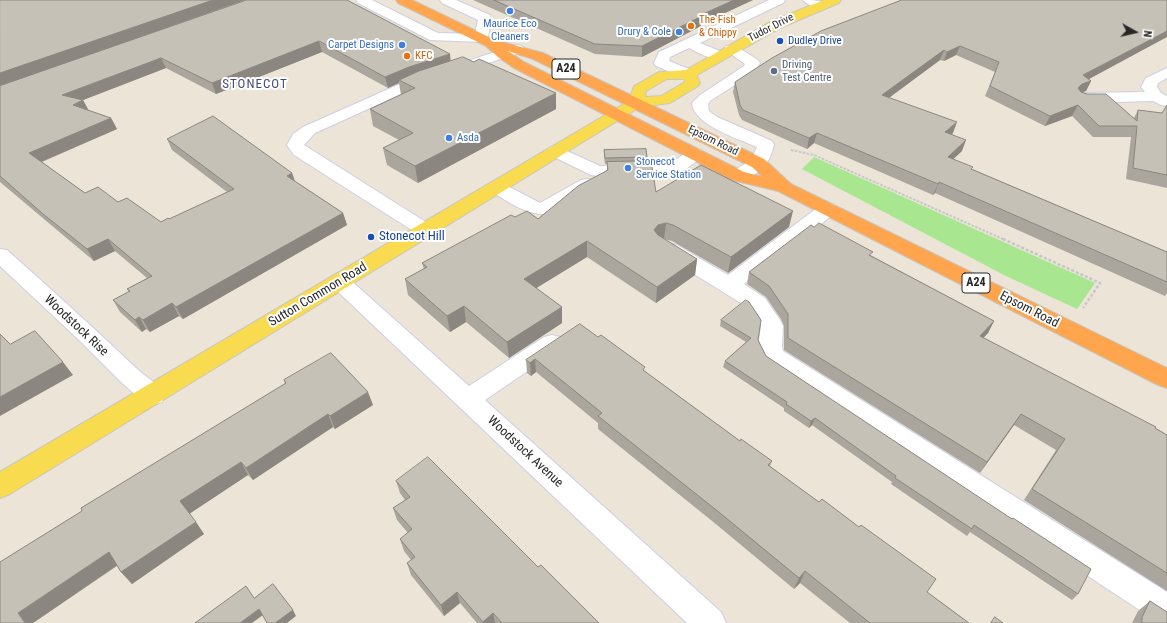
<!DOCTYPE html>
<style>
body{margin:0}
#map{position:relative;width:1167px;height:623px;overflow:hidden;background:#ebe4d7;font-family:"Roboto Condensed",sans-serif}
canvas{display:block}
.north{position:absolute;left:1115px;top:12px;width:40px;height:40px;-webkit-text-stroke:3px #fff;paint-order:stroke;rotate:98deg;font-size:11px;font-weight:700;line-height:16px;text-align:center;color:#272727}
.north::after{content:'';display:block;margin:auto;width:14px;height:18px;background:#272727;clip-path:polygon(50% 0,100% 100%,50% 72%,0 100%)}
</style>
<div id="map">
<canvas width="1167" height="623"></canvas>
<div class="north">N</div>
</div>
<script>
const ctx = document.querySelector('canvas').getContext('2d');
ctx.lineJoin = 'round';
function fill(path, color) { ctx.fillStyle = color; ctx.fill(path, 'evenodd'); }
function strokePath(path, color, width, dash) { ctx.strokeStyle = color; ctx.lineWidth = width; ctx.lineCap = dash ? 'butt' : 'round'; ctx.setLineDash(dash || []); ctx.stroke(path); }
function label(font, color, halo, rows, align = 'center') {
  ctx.font = font + ' "Roboto Condensed",sans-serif'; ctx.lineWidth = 4; ctx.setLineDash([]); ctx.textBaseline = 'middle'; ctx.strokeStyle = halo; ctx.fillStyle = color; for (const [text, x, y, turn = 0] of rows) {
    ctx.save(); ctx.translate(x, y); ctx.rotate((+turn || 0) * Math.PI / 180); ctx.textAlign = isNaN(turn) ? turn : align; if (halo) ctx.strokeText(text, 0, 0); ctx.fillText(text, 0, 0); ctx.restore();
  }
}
fill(new Path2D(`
 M814,157l281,126 -18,26 -73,-34 -202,-106z`), '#a8e68f');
const minor = new Path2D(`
 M356,0h16l66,33 37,1 3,-14 -36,-17 -2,-3h16l34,15 1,3 -3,20 -2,3 -5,1 -51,-2 -72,-37z
 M769,0h16l-2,3 -83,40 25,10 2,3 -2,3c-11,3 -26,-6 -36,-11l-19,9 -1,4 25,10 2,3 -2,3c-12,3 -27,-7 -38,-11l-2,-3 5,-11z
 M803,0c8,0 20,0 25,5l-2,3c-7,1 -18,-2 -23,-8z
 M517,45l5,1 2,3 -2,3 -101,33 -106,48 -11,12 128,81 3,4 -3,4 -7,2 -7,-2 -124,-79 -7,-10 6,-11 10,-7 108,-48z
 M731,45l5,1 22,14 2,3 -5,9 -45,29 -2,3 1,7 8,6 55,24 2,4c-2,6 -4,15 -9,20 -7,9 -22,18 -33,15l-3,-4 3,-4 19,-12 6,-13c-18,-8 -64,-22 -65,-44l8,-8 44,-29 1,-2 -21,-15 2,-3z
 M1167,68v10l-9,5 -1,4 4,6 6,3v10l-6,-1 -8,-4 -71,2 -5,-2 -3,-3 3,-3 5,-2 63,-1 -4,-5 5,-9z
 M556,146l44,20 69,-1 20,-15 6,-1 6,1 3,4 -3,4 -22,16 -6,1 -76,1 -6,-1 -41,-20 -3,-4 3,-4z
 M587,179l6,1 3,4 -3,4 -42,25c-22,5 -43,-12 -61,-22l-3,-4 3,-4 6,-1 6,1 38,20 41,-23z
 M828,203l7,2 2,4 -2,4 -91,71 21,14 15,22 3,6 -1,21 1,4 384,241v31l-11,-2 -391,-259 -7,-15 3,-21 -12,-18 -86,-53 -3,-5 3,-5 7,-1 7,1 51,30 93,-70z
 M0,249l7,1c44,39 87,78 129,118 10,10 23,15 29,27l-3,7 -9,3 -9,-3 -22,-19 -42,-42 -80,-75z
 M340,275l7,2 122,109 75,-49 8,-2 8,2 3,6 -3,6 -75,51 236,212 5,11h-39l-354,-336 -4,-5 4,-5z`);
const major = new Path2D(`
 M824,0h17l-2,3 -59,25 -83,47 3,8 -2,3 -28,17 -30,4 -630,387 -10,4v-26l629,-371 5,-15 25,-14 27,-2 84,-48zM667,79h17l1,3 -24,14 -16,1 1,-6z`);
const highway = new Path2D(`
 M396,0h16l83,40 48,13 221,106 27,25 376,184v20l-9,-3 -380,-194 -46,-11 -218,-112 -16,-11 -12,-11 -88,-43zM508,51l25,8 219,108 11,10 -19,-5 -220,-110z`);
strokePath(minor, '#cdcfe2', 2);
strokePath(major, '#c7c7c7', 2);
strokePath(highway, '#c7c7c7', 2);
strokePath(new Path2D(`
 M791,150l23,5 191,85`), '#c7c7c7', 2, [2.5, 1.5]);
strokePath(new Path2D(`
 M1003,239l97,44 -17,25`), '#c7c7c7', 2.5, [3, 2]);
fill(minor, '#fff');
fill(major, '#f9db4f');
fill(highway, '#ffa54e');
fill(new Path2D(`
 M0,0h245l-232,82 234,-82 203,61 106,48 -138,74 -31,-18 -4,-17 16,-8 -26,-14 -3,-17 31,-14 -2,-12 -11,5 -66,-36 -106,42 -50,-26 -83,32 5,10 23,8 6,11 -75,33 43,31 33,9 43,20 8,-3 58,-27 -55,-42 -5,-11 125,34 3,8 48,32 4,12 -164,94 -4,-3 -29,16 -4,-3 -4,3 -22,-20 -7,-12 16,-8 -2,-3 20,-11 -32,-27 -21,10 -43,-36 -51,-43z
 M473,0h280l-52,24v2l-59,31 -47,-3z
 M902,0l187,79 2,2 -5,10 -4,1 52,26 4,-8 24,3 5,-8v83l-41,-9 5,-42h-38l-21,-21 -27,10 -60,-30 10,-24 -39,-17 -12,6 -4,-1 -51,38 64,35 -2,2 11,16 -9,8 19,10 195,83v41l-2,3 -230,-103 -2,2 -119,-52 -7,6 -65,-29 -3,-5 -6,-23 2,-10z
 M604,150l43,7v5l9,30 133,35 -61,46 -56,-32 -8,-2h-1l34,20 -2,16 -39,28 -69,-46 -51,31 26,19v16l-53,35 -43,-36 -16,10 -42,-37 -3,-16 19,-10 -2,-6 93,-46 23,2 69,-49v-6h-2l-1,-8z
 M814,227l58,29 122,65 -6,12 -5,5 184,97v156l-143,-91 32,-50 -42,-25 -34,48 -196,-123v-24l-3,-7 -15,-22 -19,-13 2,-12z
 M721,320l37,20 8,16 312,238 -6,6 -102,-68 -3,4 -76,-52 1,-2 -80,-57 -3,3 -25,-17v-3l-61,-41 2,-6 21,-19 -26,-16z
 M598,337l142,104 32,20 -2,5 157,126 42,31h-119l-50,-40 -6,6 -77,-64 -119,-96v-6l-62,-51 -5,4 -4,-3 -1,-13z
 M284,380l89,25 -38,24 -2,-2 -80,53 -5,-5 -59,39 15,20 -72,50 -11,-12 -4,-6 -84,57 252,-239z
 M396,481l142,86 61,56h-122l-17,-20 -16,13 -33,-41 -4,-12 4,-3 -7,-9 -4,-12 8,-6 -11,-13 -4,-12 12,-8 -5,-7z
 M1150,601l17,22h-35l6,-12z`), '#aaa69d');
fill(new Path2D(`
 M213,0h32l-245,86v-13z
 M734,0h19l-52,24v2l-59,31v-11l59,-31z
 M1167,31v6l-89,48 5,-10z
 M319,41l3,11 -106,42 -4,-11z
 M960,46l-4,9 -12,6 3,-9z
 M944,50l-4,10 -61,45 3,-10z
 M450,54l1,11 -52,15v3l-11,5 -3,-11 24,-10z
 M161,58l5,10 -83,32 6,11 -10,5 -17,-21z
 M1091,81l-5,10 -10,3 2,-6 4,-4z
 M556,93v16l-138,74 -3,-17z
 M1078,105l-6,11 -27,10 5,-10z
 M111,118l6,11 -81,35 -7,-11z
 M957,122l-4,11 -12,10 4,-11z
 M817,133l-3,10 -7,6 2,-11z
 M966,140l-4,11 -18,17 4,-11z
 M292,173l4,12 -9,-9z
 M939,182l-4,11 -2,2 5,-11z
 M793,211l-4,16 -61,46 3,-16z
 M343,213l4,12 -164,94 -7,-12z
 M666,223l-2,16 -7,2 -3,-11 4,-5z
 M108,239l7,12 -21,10 -7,-12z
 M587,241v16l-62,38 -1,-16z
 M697,259l-2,16 -39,28 1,-16z
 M172,303l7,13 -29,16 -7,-12z
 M464,306l2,16 -16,10 -3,-16z
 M562,307v16l-53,35 -2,-16z
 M139,317l7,12 -4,3 -7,-12z
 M994,321l-6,12 -14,15 6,-12z
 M535,359l1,13 -5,4 -1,-13z
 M63,362l10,13 -73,41v-19z
 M368,392l5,13 -38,24 -5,-13z
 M328,414l5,13 -80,53 -7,-12z
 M1021,414l-7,11 -34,48 7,-11z
 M815,418l-3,7 -3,3 2,-7z
 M241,462l7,13 -59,39 -9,-13z
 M196,522l8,12 -72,50 -11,-12z
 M109,552l10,12 -86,59h-8l-7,-10z
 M805,571l-5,12 -6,6 5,-11z
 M457,592l3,11 -16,13 -3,-11z
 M259,609l4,6 -11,8h-12z
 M293,610l3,6 -9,7h-12z
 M493,613l2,10h-12v-1z`), '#8b8780');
const building = new Path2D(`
 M0,0h213l-213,73z
 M247,0h100l103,54 -41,13 -24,10 -66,-36 -107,42 -51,-25 -99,37 21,5 -10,5 38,13 -82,35 56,40 13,-6 20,15 9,-4 34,24 7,-4 1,1 65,-30 -67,-50 46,-23 79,57 -5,3 56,37 -167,94 -4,-4 -29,17 -4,-3 -4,3 -22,-20 17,-9 -3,-2 25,-13 -44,-37 -21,10 -44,-35 -43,-38v-90z
 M494,0h240l-33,15 1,1 -60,30 -47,-2z
 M902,0h265v31l-84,44 8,6 -9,3 -4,4 3,4 6,2h19l31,27 1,-11 24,3 5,-8v70l-34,-7 4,-42h-38l-21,-21 -28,11 -60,-30 9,-24 -39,-16 -13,6 -3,-2 -62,45 75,27 -12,10 21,8 -18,17 25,10 -2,2 196,83v30l-228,-100 -1,2 -121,-51 -8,5 -66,-28 -3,-5 -5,-23 37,-24 49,-27z
 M463,57l11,5 5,-3 77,34 -141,73 -32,-18 30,-15 -43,-24 45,-21 -16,-8 20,-9z
 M646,149l1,8 -42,1 -1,-8z
 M651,161l5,31 45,-27 92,46 -62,46 -58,-32 -7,-2 -8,2 -4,5 4,5 39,24 -40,28 -70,-46 -63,38 38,28 -55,35 -43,-36 -17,10 -42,-37 22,-12 -5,-4 89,-48 4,2 12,-6 11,8 40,-33 30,-16 -1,-8z
 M819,223l54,29 -4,3 125,66 -14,15 176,91 -1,1 12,7v138l-135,-84 33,-50 -44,-25 -34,48 -199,-124v-24l-4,-6 -15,-22 -20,-14 62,-47 3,2z
 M746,300l3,2 12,18 -3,20 8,16 246,163 1,-1 78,51 -13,25 -104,-69 -2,4 -77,-51 1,-2 -81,-58 -4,3 -25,-17 1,-2 -62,-41 26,-23 -30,-18z
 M580,324l18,13 3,-2 44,32 -2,3 97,71 1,-2 31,22 -4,4 51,37 3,-3 37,28 2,-2 75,54 -9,13 42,31h-99l-65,-52 -6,7 -79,-65 -122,-97 4,-3 -67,-54 -5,4 -4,-3z
 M35,331l28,31 -63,35v-63l10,10z
 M331,353l37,39 -38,24 -2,-2 -82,54 -5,-6 -61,39 16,21 -75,50 -12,-20 -91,61 7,10h-25v-61l82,-51 -1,-3 205,-125 -2,-3z
 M428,457l110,110 3,-2 58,58h-97l-9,-10 -10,9 -26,-30 -16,13 -34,-42 8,-6 -15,-18 12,-10 -19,-21 17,-11 -14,-16z
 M273,584l20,26 -18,13h-8l-8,-14 -19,14h-45l51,-37 8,12z
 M1150,601l17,11v11h-25v-5z
 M995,617l8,6h-12z`);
fill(building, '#c6c1b7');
strokePath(building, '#8b8780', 1);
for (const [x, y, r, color] of [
 [510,11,4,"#3f7fe0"],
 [691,26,4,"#e8710a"],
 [679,32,4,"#3f7fe0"],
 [780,41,4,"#1a4fb4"],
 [402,45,4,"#3f7fe0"],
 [407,56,4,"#e8710a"],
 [774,71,4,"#5c6f8a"],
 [449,138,4,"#3f7fe0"],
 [628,168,4,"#3f7fe0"],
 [371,237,4,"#1a4fb4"]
]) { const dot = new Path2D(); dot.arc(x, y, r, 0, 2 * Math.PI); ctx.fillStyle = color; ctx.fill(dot); strokePath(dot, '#fff', 1.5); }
label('11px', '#c56008', '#fff', [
 ["The Fish",699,20],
 ["& Chippy",699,33],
 ["KFC",415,56]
], 'left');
label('11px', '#366cbe', '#fff', [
 ["Maurice Eco",510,24,"center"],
 ["Cleaners",510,37,"center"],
 ["Drury & Cole",671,32],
 ["Carpet Designs",394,45],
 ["Asda",457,138,"left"],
 ["Stonecot",636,162,"left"],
 ["Service Station",636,175,"left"]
], 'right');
label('11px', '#272727', '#fff', [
 ["Tudor Drive",771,28,-27],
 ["Epsom Road",713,141,26]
]);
label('11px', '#164399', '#fff', [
 ["Dudley Drive",788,41]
], 'left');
label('11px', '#4e5e75', '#fff', [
 ["Driving",782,65],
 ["Test Centre",782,78]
], 'left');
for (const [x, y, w] of [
 [566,69,28],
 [976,283,28]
]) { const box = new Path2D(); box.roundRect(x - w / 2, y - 10, w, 20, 3); ctx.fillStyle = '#fff'; ctx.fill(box); strokePath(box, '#272727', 1); }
label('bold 12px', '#272727', null, [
 ["A24",566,69],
 ["A24",976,283]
]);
ctx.letterSpacing = '1px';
label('13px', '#464c7a', '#fff', [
 ["STONECOT",255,85]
]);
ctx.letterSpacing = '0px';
label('13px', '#164399', '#fff', [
 ["Stonecot Hill",379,237]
], 'left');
label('13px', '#272727', '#fff', [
 ["Sutton Common Road",318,295,-31],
 ["Epsom Road",1029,310,27],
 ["Woodstock Rise",76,326,43],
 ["Woodstock Avenue",525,452,43]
]);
</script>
